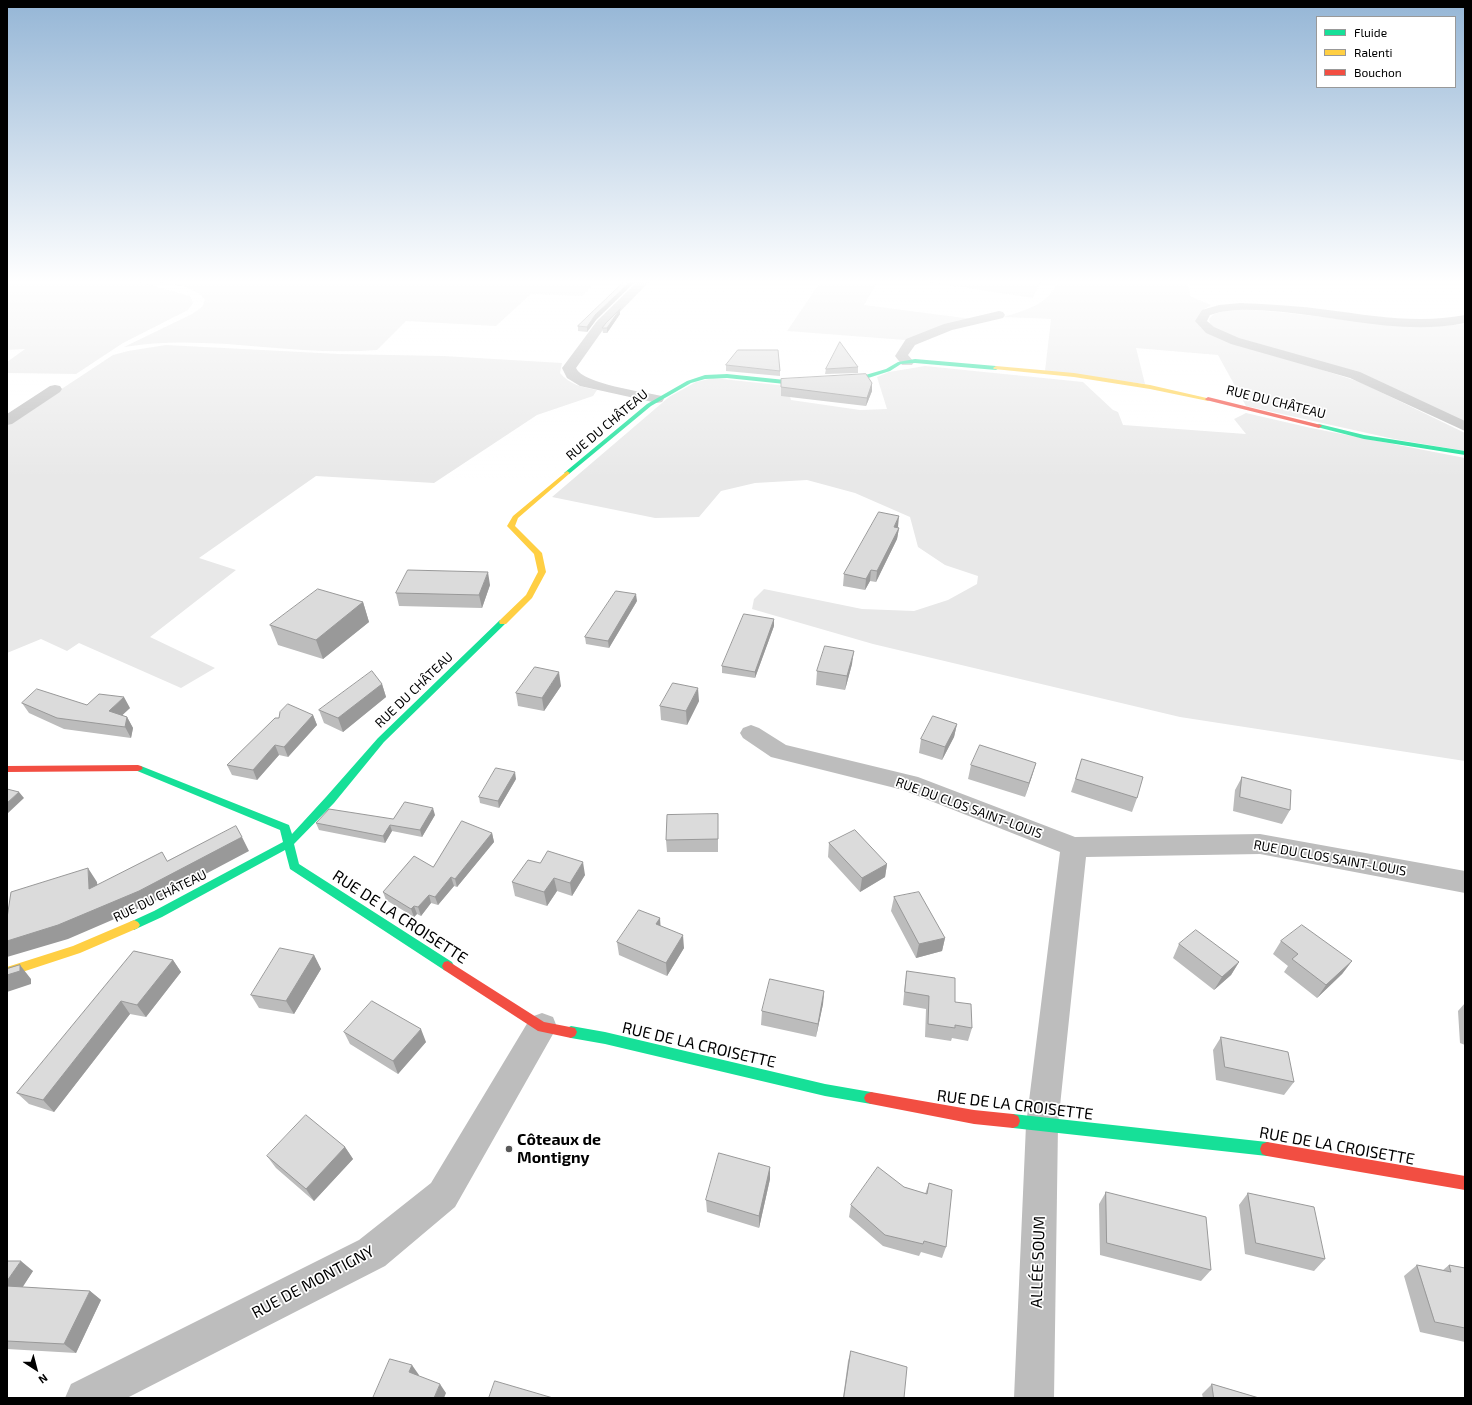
<!DOCTYPE html>
<meta charset="utf-8">
<style>
body{margin:0}
#map{position:relative;width:1472px;height:1405px;overflow:hidden;background:#fff;font-family:"Exo 2",sans-serif}
canvas{display:block}
.frame{position:absolute;inset:0;border:8px solid #000;pointer-events:none}
.legend{position:absolute;left:1316px;top:16px;width:140px;height:72px;box-sizing:border-box;background:#fff;border:1px solid #999;margin:0;padding:5px 7px;list-style:none;font-size:12px;color:#000}
.legend li{display:flex;align-items:center;gap:8px;height:20px}
.legend b{width:20px;border:1px solid #999}
.north{position:absolute;left:16px;top:1349px;width:40px;height:40px;-webkit-text-stroke:3px #fff;paint-order:stroke;rotate:144deg;font-size:11px;font-weight:700;line-height:16px;text-align:center;color:#000}
.north::after{content:'';display:block;margin:auto;width:14px;height:18px;background:#000;clip-path:polygon(50% 0,100% 100%,50% 72%,0 100%)}
</style>
<div id="map">
<canvas width="1472" height="1405"></canvas>
<div class="frame"></div>
<ul class="legend">
<li><b style="height:5px;background:#16e098"></b>Fluide</li>
<li><b style="height:5px;background:#ffcf43"></b>Ralenti</li>
<li><b style="height:5px;background:#f24e42"></b>Bouchon</li>
</ul>
<div class="north">N</div>
</div>
<script>
const ctx = document.querySelector('canvas').getContext('2d');
ctx.lineJoin = 'round';
function fill(path, color) { ctx.fillStyle = color; ctx.fill(path, 'evenodd'); }
function strokePath(path, color, width, dash) { ctx.strokeStyle = color; ctx.lineWidth = width; ctx.lineCap = dash ? 'butt' : 'round'; ctx.setLineDash(dash || []); ctx.stroke(path); }
function label(font, color, halo, rows, align = 'center') {
  ctx.font = font + ' "Exo 2",sans-serif'; ctx.lineWidth = 3.5; ctx.setLineDash([]); ctx.textBaseline = 'middle'; ctx.strokeStyle = halo; ctx.fillStyle = color; for (const [text, x, y, turn = 0] of rows) {
    ctx.save(); ctx.translate(x, y); ctx.rotate((+turn || 0) * Math.PI / 180); ctx.textAlign = isNaN(turn) ? turn : align; if (halo) ctx.strokeText(text, 0, 0); ctx.fillText(text, 0, 0); ctx.restore();
  }
}
fill(new Path2D(`
 M7,281h128l55,15 3,7 -5,7 -65,33 -47,31 -69,-1v-11l18,-13 -18,1z
 M152,281h445l-15,15 -51,-2 -35,32 -90,-5 -29,29c-85,7 -169,-17 -253,-3l68,-33 10,-7 3,-7c-10,-15 -36,-16 -53,-19z
 M821,281h57l-14,24 108,14 -67,21 -118,-9z
 M921,281h120l-8,17z
 M1058,281h130l2,15 21,9 -8,5 -4,6 1,11 10,7 150,48 105,51v18l-71,-12 -148,-33 -28,-51 -82,-7 9,36 -100,-13 6,-52 -48,-2c21,-6 47,-13 55,-36z
 M1232,309c78,2 155,23 233,15v100l-55,-27 -191,-64 -9,-9 -1,-5 5,-5z
 M166,345l173,9 104,2 119,7 -2,10c10,12 22,14 37,17l-4,6 -56,19 -103,68 -118,-7 -117,82 37,12 -86,67 65,31 -34,20 -102,-45 -12,8 -26,-12 -34,14v-228l106,-70 15,-4z
 M925,366l158,16 30,28 5,2 5,13 123,9 -12,-15 12,-6 65,15 154,30v303l-285,-44 -307,-73 -121,-35 2,-10 10,-10 98,20 52,2 34,-11 29,-16 1,-8 -33,-11 -27,-18 -8,-30 -55,-24 -48,-13 -52,3 -34,8 -22,26 -44,1 -103,-21 117,-100 27,-15 17,-4 74,8 4,14 69,10 27,-1 -10,-32 12,-5z`), '#e8e8e8');
fill(new Path2D(`
 M638,281h12l-45,46 -29,41c7,16 68,24 86,28l2,3 -2,3 -5,1 -77,-17 -13,-8 -5,-10 35,-47z
 M1240,303c30,1 59,3 88,7 46,6 91,14 137,5v8c-60,12 -122,-5 -182,-11 -24,-2 -50,-5 -73,3l-3,6 7,6 25,11 121,34 105,49v10l-115,-53 -119,-34 -25,-11 -11,-12 7,-11 17,-5z
 M999,311l4,1 2,3 -2,3 -51,12 -37,15 -7,10 6,7 -2,3h-10l-7,-9 11,-17 38,-15z
 M55,385l5,1 2,3 -2,3 -48,32 -5,1v-11l43,-28z
 M751,725l8,3 27,17 132,32 157,60 185,-3 205,37v22l-205,-39 -174,3 -28,268 -4,273h-40l12,-273 34,-273 -157,-62 -132,-33 -28,-19 -3,-5 3,-5z
 M542,1013l11,4 4,10 -102,180 -70,59 -258,132h-62l6,-14 288,-144 72,-57 100,-166z`), '#bdbdbd');
fill(new Path2D(`
 M915,359l81,7 3,2 -3,2 -81,-7 -14,1 -11,7 -28,9 -77,4 -58,-6 -22,1 -14,4 -40,23 -82,68 -5,-1 83,-69 40,-23 18,-6 22,-1 58,6 77,-4 24,-7 12,-7z
 M1319,424l45,11 101,16v4l-101,-16 -47,-12v-2z
 M500,620h6l1,2 -123,120 -50,61 -40,41 5,20 153,98 2,4 -2,4 -4,1 -4,-1 -154,-101 -5,-19 -123,67 -24,11 -4,2 -4,-2 -2,-3 2,-3 24,-11 129,-69 -3,-12 -145,-60 -2,-2 2,-2h6l148,59 3,9 34,-37 52,-59z
 M571,1026l34,6 220,52 46,8 5,2 2,4 -2,4 -5,2 -46,-8 -220,-52 -34,-6 -4,-2 -2,-4 2,-4z
 M1013,1114l254,28 5,2 2,5 -2,5 -5,2 -254,-28 -5,-2 -2,-5 2,-5z`), '#16e098');
fill(new Path2D(`
 M996,366l78,7 76,12 61,14 -3,2 -58,-12 -76,-12 -80,-8 -1,-1z
 M567,471l3,2 -1,1 -51,44 -3,8 27,27 4,19 -14,26 -26,26h-6l-1,-2 1,-2 26,-25 12,-23 -4,-18 -27,-28 6,-10z
 M134,920l4,2 2,3 -2,3 -58,25 -73,24v-10l66,-21z`), '#ffcf43');
fill(new Path2D(`
 M1208,397l113,28 1,1 -3,2 -113,-28 -1,-1z
 M138,765l3,1 2,2 -2,2 -3,1 -131,1v-6z
 M448,961l96,61 31,6 2,4 -2,4 -4,2 -33,-7 -94,-61 -2,-4 2,-4z
 M871,1092l103,18 39,4 5,2 2,5 -2,5 -5,2 -39,-4 -103,-20 -5,-2 -2,-4 2,-4z
 M1267,1142l198,34v14l-198,-34 -5,-2 -2,-5 2,-5z`), '#f24e42');
fill(new Path2D(`
 M620,309v5l-13,19h-4l-1,-5z
 M596,320l-9,12 -9,-1v-5z
 M726,365l54,6v5l-54,-5z
 M858,367v6l-33,1 1,-5z
 M781,379l91,4v8l-6,15 -85,-10z
 M898,527l1,1 -2,11 -21,43 -6,-1 -5,9 -22,-4 1,-12z
 M490,585l-8,23 -83,-2 -3,-13z
 M637,601l-28,47 -23,-4 -1,-7z
 M363,602l6,20 -46,37 -45,-14 -8,-20z
 M774,626l-19,52 -33,-5v-7z
 M852,664l-7,26 -29,-5 1,-14z
 M382,684l4,13 -43,35 -19,-9 -5,-13z
 M561,686l-17,25 -26,-5 -2,-13z
 M699,701l-12,24 -26,-5 -1,-14z
 M22,703l65,2 43,3 -8,7 5,2 6,11 -2,10 -67,-9 -35,-16z
 M313,715l4,10 -29,32 -9,-2 -22,25 -25,-5 -5,-10 52,-47z
 M957,724l-3,13 -12,23 -23,-7 2,-14z
 M1082,759l55,39 -5,14 -61,-20z
 M1036,763l-4,13 -7,21 -57,-18 3,-14z
 M1242,777l48,33 -8,14 -49,-13 2,-21z
 M516,779l-17,29 -19,-5 -1,-6z
 M435,815l-13,22 -30,-6 -7,12 -66,-13 -3,-7 77,-4z
 M718,827v25h-51l-1,-12z
 M492,833l2,9 -37,45 -3,-1 -16,19 -7,-2 -10,13 -4,-2 -3,3 -28,-17 -3,-8 50,-25z
 M829,843l58,21 -2,13 -25,15 -32,-35z
 M540,863l45,12 -13,21 -15,-5 -10,15 -32,-10 -3,-14z
 M894,897l51,41 -3,13 -26,7 -25,-47z
 M660,918v7l24,23 -17,28 -48,-21 -2,-13z
 M1281,941l71,20 -10,13 -25,24 -33,-26 4,-6 -15,-12z
 M1179,944l60,18 -8,13 -17,15 -41,-32z
 M134,951l39,9 8,12 -35,45 -16,-3 -76,98 -25,-8 -12,-11z
 M314,955l7,14 -27,45 -35,-6 -8,-13z
 M907,971l48,31 17,26 -4,13 -16,-3 -1,3 -26,-4 1,-28 -23,-4 2,-21z
 M824,991l-1,13 -7,33 -55,-12 1,-14z
 M1465,1003v42l-5,-2 -2,-32z
 M344,1032l82,10 -28,32 -48,-30z
 M1221,1037l73,45 -10,13 -68,-15 -3,-30z
 M345,1147l8,12 -39,42 -38,-33 -9,-12z
 M770,1167v12l-11,49 -52,-16 -1,-12z
 M929,1183l17,64 -4,11 -21,-6 -2,4 -36,-10 -34,-29 2,-12 53,-18 21,7z
 M1106,1192l105,78 -10,11 -101,-26 -1,-51z
 M1248,1193l77,66 -11,12 -69,-17 -6,-49z
 M7,1261l26,10 -11,16 68,4 11,9 -25,53 -69,-4z
 M1417,1265l26,5 6,-5 16,3v74l-45,-10 -16,-56z
 M851,1351l53,47h-61l5,-37z
 M1212,1384l47,14h-56l-1,-4z`), '#bcbcbc');
fill(new Path2D(`
 M631,281h5l-40,39 -9,12v-5l8,-12z
 M620,309v5l-13,19v-5z
 M872,383v8l-6,15 1,-8z
 M899,516l-1,11 -5,11 1,-11z
 M899,528l-2,11 -21,43 1,-11z
 M871,570l-1,11 -5,9 1,-11z
 M488,572l2,13 -8,23 -3,-13z
 M636,594l1,7 -28,47 -1,-7z
 M363,602l6,20 -46,37 -7,-19z
 M774,619v7l-19,52v-6z
 M854,651l-2,13 -7,26 2,-14z
 M559,672l2,14 -17,25 -2,-13z
 M382,684l4,13 -43,35 -5,-14z
 M698,688l1,13 -12,24 -1,-14z
 M124,697l6,11 -15,14 -6,-11z
 M313,715l4,10 -29,32 -4,-10z
 M127,717l6,11 -2,10 -6,-11z
 M957,724l-3,13 -12,23 3,-13z
 M275,745l4,10 -22,25 -4,-10z
 M1036,763l-4,13 -7,21 4,-14z
 M515,772l1,7 -17,29 -1,-7z
 M19,792l5,6 -17,16v-11z
 M433,808l2,7 -13,22 -2,-7z
 M390,825l2,6 -7,12 -2,-7z
 M492,833l2,9 -37,45 -2,-8z
 M242,837l7,14 -102,54 -79,34 -61,18v-16z
 M583,862l2,13 -13,21 -2,-13z
 M887,864l-2,13 -25,15 2,-14z
 M88,868l9,14 2,21 -10,-14z
 M451,877l3,9 -16,19 -3,-8z
 M554,878l3,13 -10,15 -3,-14z
 M429,895l2,8 -10,13 -3,-9z
 M414,906l3,8 -3,3 -3,-8z
 M660,918l1,14 -5,-8z
 M683,935l1,13 -17,28 -1,-13z
 M945,938l-3,13 -26,7 3,-14z
 M314,955l7,14 -27,45 -8,-13z
 M173,960l8,12 -35,45 -9,-12z
 M1352,961l-10,13 -25,24 9,-13z
 M1239,962l-8,13 -17,15 8,-13z
 M20,965l11,14v5l-24,8v-17z
 M824,991l-1,13 -7,33 2,-13z
 M121,1001l9,13 -76,98 -11,-12z
 M421,1029l5,13 -28,32 -5,-13z
 M345,1147l8,12 -39,42 -8,-12z
 M770,1167v12l-11,49v-12z
 M21,1261l12,10 -16,25 -10,-8v-7z
 M90,1291l11,9 -25,53 -12,-9z
 M412,1365l7,10 -3,7 -7,-10z
 M440,1384l6,9 -2,5h-10z`), '#999');
const building = new Path2D(`
 M625,281h6l-36,34 -8,12 -9,-1z
 M620,309l-13,19h-5l4,-5z
 M840,342l18,25 -32,2z
 M738,350h40l2,21 -54,-6z
 M866,374l6,9 -5,15 -86,-11v-8z
 M879,512l20,4 -5,11 5,1 -22,43 -6,-1 -5,9 -22,-5z
 M408,570l80,2 -9,23 -83,-2z
 M318,589l45,13 -47,38 -46,-15z
 M616,591l20,3 -28,47 -23,-4z
 M744,614l30,5 -19,53 -33,-6z
 M825,646l29,5 -7,25 -30,-5z
 M535,667l24,5 -17,26 -26,-5z
 M372,671l10,13 -44,34 -19,-8z
 M673,683l25,5 -12,23 -26,-5z
 M37,689l50,16 12,-11 25,3 -15,14 18,6 -2,10 -68,-9 -35,-15z
 M288,704l25,11 -29,32 -9,-2 -22,25 -26,-5 48,-47h4l1,-6z
 M933,716l24,8 -12,23 -24,-8z
 M980,745l56,18 -7,20 -58,-18z
 M1082,759l61,18 -6,21 -61,-19z
 M496,768l19,4 -17,29 -19,-4z
 M1242,777l49,13 -1,20 -50,-13z
 M7,789l12,3 -12,11z
 M405,802l28,6 -13,22 -30,-5 -7,11 -67,-13 13,-14 64,10z
 M718,814v25l-52,1 1,-25z
 M462,821l30,12 -37,46 -4,-2 -16,20 -6,-2 -11,12 -4,-1 -3,3 -28,-17 31,-36 19,11z
 M236,826l6,11 -103,54 -81,34 -51,16v-23l4,-26 77,-24 1,21 73,-37 5,9z
 M855,830l32,34 -25,14 -33,-35z
 M548,851l35,11 -13,21 -16,-5 -10,14 -32,-10 16,-22 12,3z
 M919,892l26,46 -26,6 -25,-47z
 M639,910l21,8 -4,6 27,11 -17,28 -49,-21z
 M1302,925l50,36 -26,24 -34,-26 6,-5 -17,-13z
 M1196,930l43,32 -17,15 -43,-33z
 M280,948l34,7 -28,46 -35,-6z
 M134,951l39,9 -36,45 -16,-4 -78,99 -26,-7z
 M20,965v6l-13,4v-6z
 M907,971l48,7v24l16,2 1,24 -17,-3v3l-27,-4 1,-28 -24,-4z
 M770,979l54,12 -6,33 -56,-13z
 M372,1001l49,28 -28,32 -49,-29z
 M1221,1037l67,15 6,30 -69,-15z
 M306,1115l39,32 -39,42 -39,-33z
 M719,1153l51,14 -11,49 -53,-16z
 M878,1167l26,20 23,7 2,-11 23,7 -6,57 -22,-6 -1,3 -38,-9 -34,-30z
 M1106,1192l100,25 5,53 -104,-27z
 M1248,1193l66,14 11,52 -69,-16z
 M7,1261h14l-14,20z
 M1417,1265l34,7 -2,-7 16,3v60l-30,-6z
 M7,1286l83,5 -26,53 -57,-3z
 M851,1351l56,16 -3,31h-60z
 M390,1359l22,6 -3,7 31,12 -6,14h-61z
 M495,1381l58,17h-64z
 M1212,1384l47,14h-45z`);
fill(building, '#dbdbdb');
strokePath(building, '#999', 1);
const sky = ctx.createLinearGradient(0, 0, 0, 478);
sky.addColorStop(0, '#95b6d6');
sky.addColorStop(0.59, '#fff');
sky.addColorStop(1, '#ffffff00');
ctx.fillStyle = sky;
ctx.fillRect(0, 0, 1472, 478);
for (const [x, y, r, color] of [
 [509,1149,4,"#595959"]
]) { const dot = new Path2D(); dot.arc(x, y, r, 0, 2 * Math.PI); ctx.fillStyle = color; ctx.fill(dot); strokePath(dot, '#fff', 1.5); }
label('13px', '#000', '#fff', [
 ["RUE DU CHÂTEAU",1276,402,14],
 ["RUE DU CHÂTEAU",607,425,-40],
 ["RUE DU CHÂTEAU",414,690,-44],
 ["RUE DU CLOS SAINT-LOUIS",969,808,20],
 ["RUE DU CLOS SAINT-LOUIS",1330,858,10],
 ["RUE DU CHÂTEAU",160,896,-26]
]);
label('16px', '#000', '#fff', [
 ["RUE DE LA CROISETTE",400,917,33],
 ["RUE DE LA CROISETTE",699,1045,13],
 ["RUE DE LA CROISETTE",1015,1105,7],
 ["RUE DE LA CROISETTE",1337,1146,10],
 ["ALLÉE SOUM",1038,1262,-88],
 ["RUE DE MONTIGNY",313,1282,-28]
]);
label('bold 16px', '#000', '#fff', [
 ["Côteaux de",517,1140],
 ["Montigny",517,1158]
], 'left');
</script>
